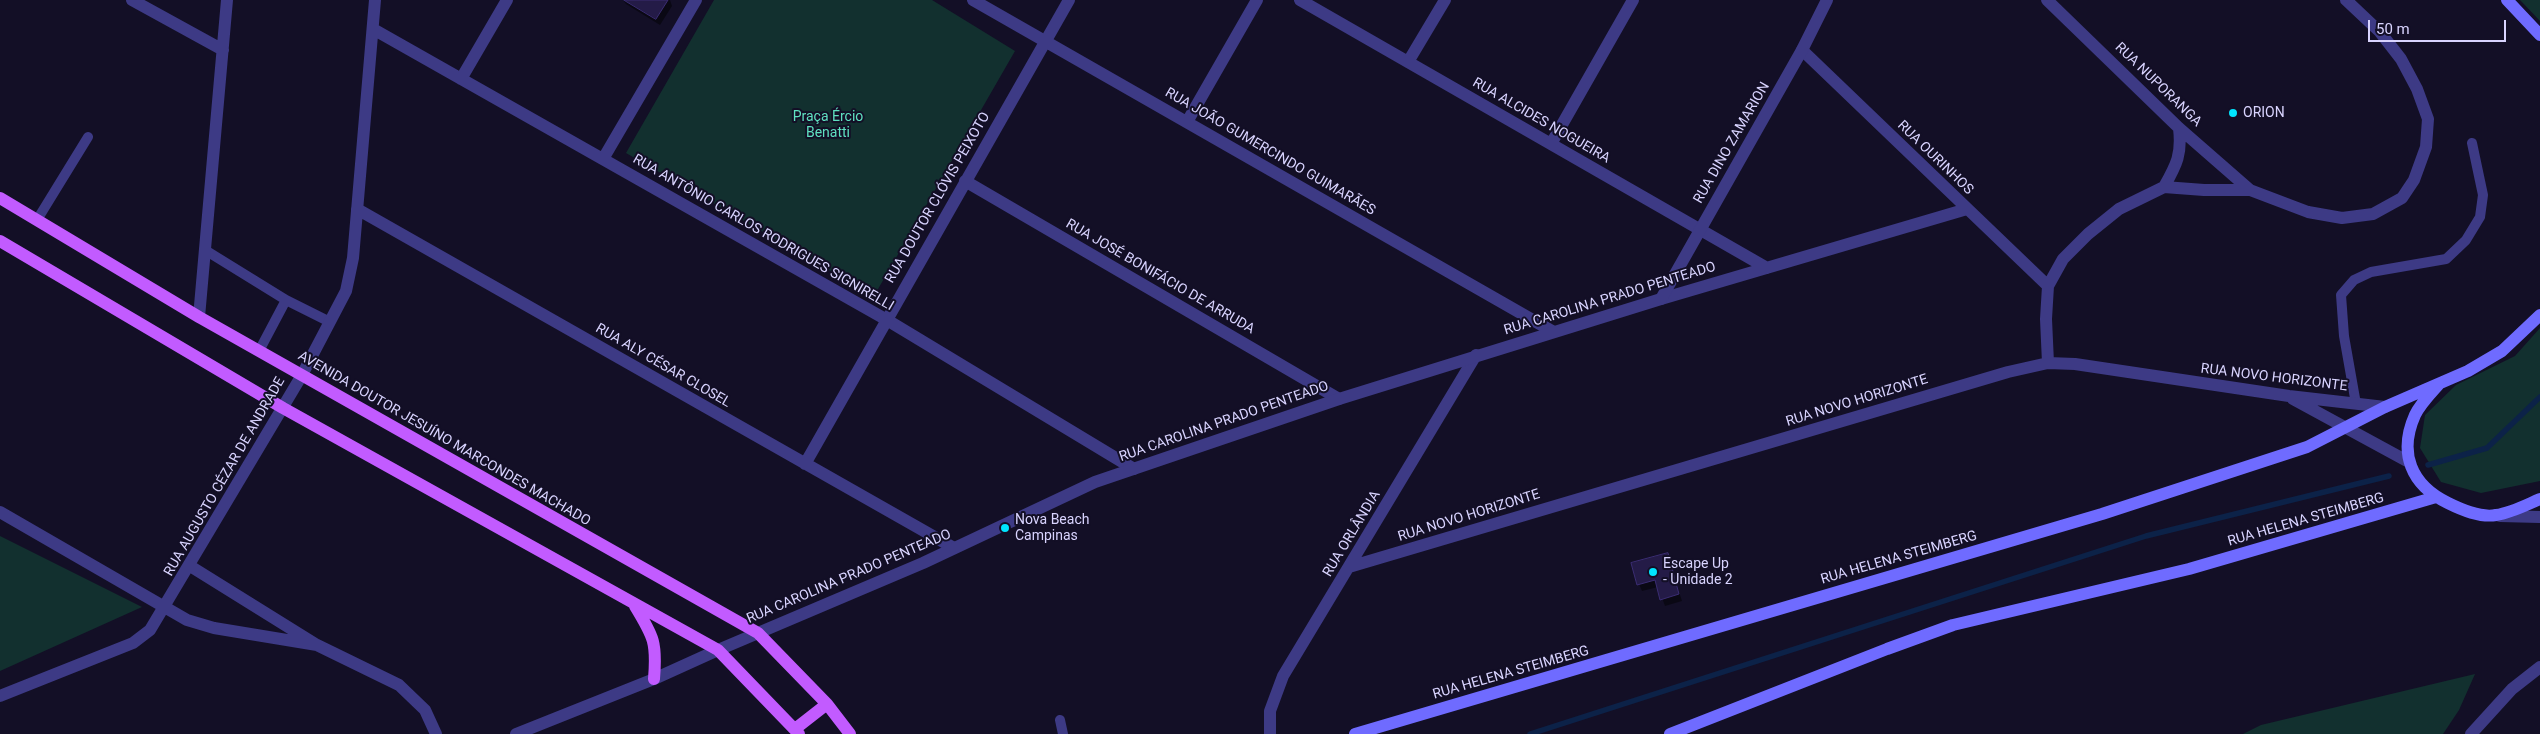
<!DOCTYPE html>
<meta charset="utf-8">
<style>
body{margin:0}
#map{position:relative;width:2540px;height:734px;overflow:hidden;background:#130f26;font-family:Roboto,sans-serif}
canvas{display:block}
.scale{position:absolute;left:2368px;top:20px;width:138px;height:22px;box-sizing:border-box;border:2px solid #d9d4ff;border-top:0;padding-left:6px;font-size:15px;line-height:18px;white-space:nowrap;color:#d9d4ff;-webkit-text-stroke:4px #130f26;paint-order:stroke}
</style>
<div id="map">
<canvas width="2540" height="734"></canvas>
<div class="scale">50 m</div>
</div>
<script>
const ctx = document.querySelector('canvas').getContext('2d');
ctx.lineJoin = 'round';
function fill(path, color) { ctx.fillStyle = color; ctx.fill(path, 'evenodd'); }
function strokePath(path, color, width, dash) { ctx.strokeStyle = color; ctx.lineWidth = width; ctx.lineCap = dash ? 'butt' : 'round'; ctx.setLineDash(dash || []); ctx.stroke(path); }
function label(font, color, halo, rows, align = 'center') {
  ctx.font = font + ' Roboto,sans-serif'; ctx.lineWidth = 4; ctx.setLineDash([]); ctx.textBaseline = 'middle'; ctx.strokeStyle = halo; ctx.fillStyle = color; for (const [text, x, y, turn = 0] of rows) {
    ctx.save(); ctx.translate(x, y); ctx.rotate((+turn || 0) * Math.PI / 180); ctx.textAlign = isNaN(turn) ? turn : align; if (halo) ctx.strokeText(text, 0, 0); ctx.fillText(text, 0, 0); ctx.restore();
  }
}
fill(new Path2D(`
 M714,0h218l83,51 -141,245 -248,-143z
 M2520,0h20v21z
 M2540,328v153l-59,12 -40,-11 -21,-34 5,-33 31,-30 59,-29z
 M0,536l142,71 -142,64z
 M2475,674l-16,36 -16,24h-200l18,-9z`), '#12302f');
fill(new Path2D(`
 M623,0h47l2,6 -12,19 -34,-21z
 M1667,555l15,46 -17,5 -7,-19 -16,4 -3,-7z`), '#0007');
strokePath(new Path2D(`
 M2428,465l59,-17 53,-51
 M1530,734l616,-198 243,-60`), '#0c2248', 5.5);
const building = new Path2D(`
 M624,0h44l-12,19z
 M1668,553l11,41 -19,6 -5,-20 -18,5 -6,-22z`);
fill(building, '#241b47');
strokePath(building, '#3b2d73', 1);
strokePath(new Path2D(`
 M37,220l51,-83
 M205,250l81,50 44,22
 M259,351l27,-51
 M2356,404l-12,-68 -3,-41 13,-15 17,-8 75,-13 20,-19 14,-23 3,-22 -11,-52
 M1060,720l3,14`), '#3d3a85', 10);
strokePath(new Path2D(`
 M132,0l91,50
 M973,0l579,331
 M1300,0l467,268
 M2047,0l132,128 71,62
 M373,29l514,291 247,149
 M1802,50l246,236
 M1408,62l37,-62
 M461,79l46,-79
 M1187,122l70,-122
 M1551,144l82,-144
 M603,159l93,-159
 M965,181l374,218
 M2164,187c13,-23 18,-33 15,-59
 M357,209l597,339
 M1661,299l306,-90
 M199,317l28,-317
 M2048,363l-2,-44 2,-33 15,-27 25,-25 31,-25 45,-22 40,3h46l58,22 34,6 31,-4 29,-16 12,-18 12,-33 2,-28 -11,-30 -16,-30 -21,-27 -34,-32
 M2293,399l114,62
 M805,464l264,-464
 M0,512l187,108 27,8 103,17
 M2500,516l40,1
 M190,566l127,79 82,40 26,25 11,24
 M1349,567l659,-195 40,-9 27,1 214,32 96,11
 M0,696l133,-53 17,-13 152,-255 44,-84 7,-33 22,-258
 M516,734l138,-55 64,-29
 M1270,734v-23l13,-35 193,-321`), '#3d3a85', 12);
strokePath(new Path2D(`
 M718,650l205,-87 172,-81 244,-83 322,-100 141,-249 25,-50
 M2471,734l41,-45 28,-22`), '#3d3a85', 12);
strokePath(new Path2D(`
 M2507,0l33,35
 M2439,384c-8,9 -19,20 -24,31 -17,38 -4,70 33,88 14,7 33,15 48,12 15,-2 30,-10 44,-16
 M1355,734l747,-220 205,-67 78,-40 83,-36 34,-20 38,-36
 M1670,734l217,-85 66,-24 236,-56 247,-72`), '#6f6bff', 12);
strokePath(new Path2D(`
 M0,198l199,119 559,316 69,71 23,30
 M0,241l283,167 435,242 81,84
 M635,606c19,31 22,37 19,73
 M795,729l32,-25`), '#c25bff', 12);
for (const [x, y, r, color] of [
 [2233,113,5,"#00e5ff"],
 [1005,528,5,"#00e5ff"],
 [1653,572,5,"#00e5ff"]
]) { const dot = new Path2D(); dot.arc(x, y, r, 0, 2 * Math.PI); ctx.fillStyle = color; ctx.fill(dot); strokePath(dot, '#130f26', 2); }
label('14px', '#d9d4ff', '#130f26', [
 ["RUA NUPORANGA",2158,85,44],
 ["RUA ALCIDES NOGUEIRA",1541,121,30],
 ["RUA DINO ZAMARION",1732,143,-60],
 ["RUA JOÃO GUMERCINDO GUIMARÃES",1270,152,30],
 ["RUA OURINHOS",1935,158,44],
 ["RUA DOUTOR CLÓVIS PEIXOTO",938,198,-60],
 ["RUA ANTÔNIO CARLOS RODRIGUES SIGNIRELLI",763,233,30],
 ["RUA JOSÉ BONIFÁCIO DE ARRUDA",1160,277,30],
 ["RUA CAROLINA PRADO PENTEADO",1610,299,-17],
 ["RUA ALY CÉSAR CLOSEL",663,366,30],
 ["RUA NOVO HORIZONTE",2274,378,7],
 ["RUA NOVO HORIZONTE",1857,401,-17],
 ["RUA CAROLINA PRADO PENTEADO",1224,422,-19],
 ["AVENIDA DOUTOR JESUÍNO MARCONDES MACHADO",444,439,30],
 ["RUA AUGUSTO CÉZAR DE ANDRADE",225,477,-60],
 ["RUA NOVO HORIZONTE",1469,516,-17],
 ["RUA HELENA STEIMBERG",2306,520,-16],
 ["RUA ORLÂNDIA",1352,534,-59],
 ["RUA HELENA STEIMBERG",1899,558,-16],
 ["RUA CAROLINA PRADO PENTEADO",849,577,-23],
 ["RUA HELENA STEIMBERG",1511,673,-16]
]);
label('14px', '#d9d4ff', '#130f26', [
 ["ORION",2243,113],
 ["Nova Beach",1015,520],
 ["Campinas",1015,536],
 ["Escape Up",1663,564],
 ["- Unidade 2",1663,580]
], 'left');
label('14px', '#5fe0c0', '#130f26', [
 ["Praça Ércio",828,117],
 ["Benatti",828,133]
]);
</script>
